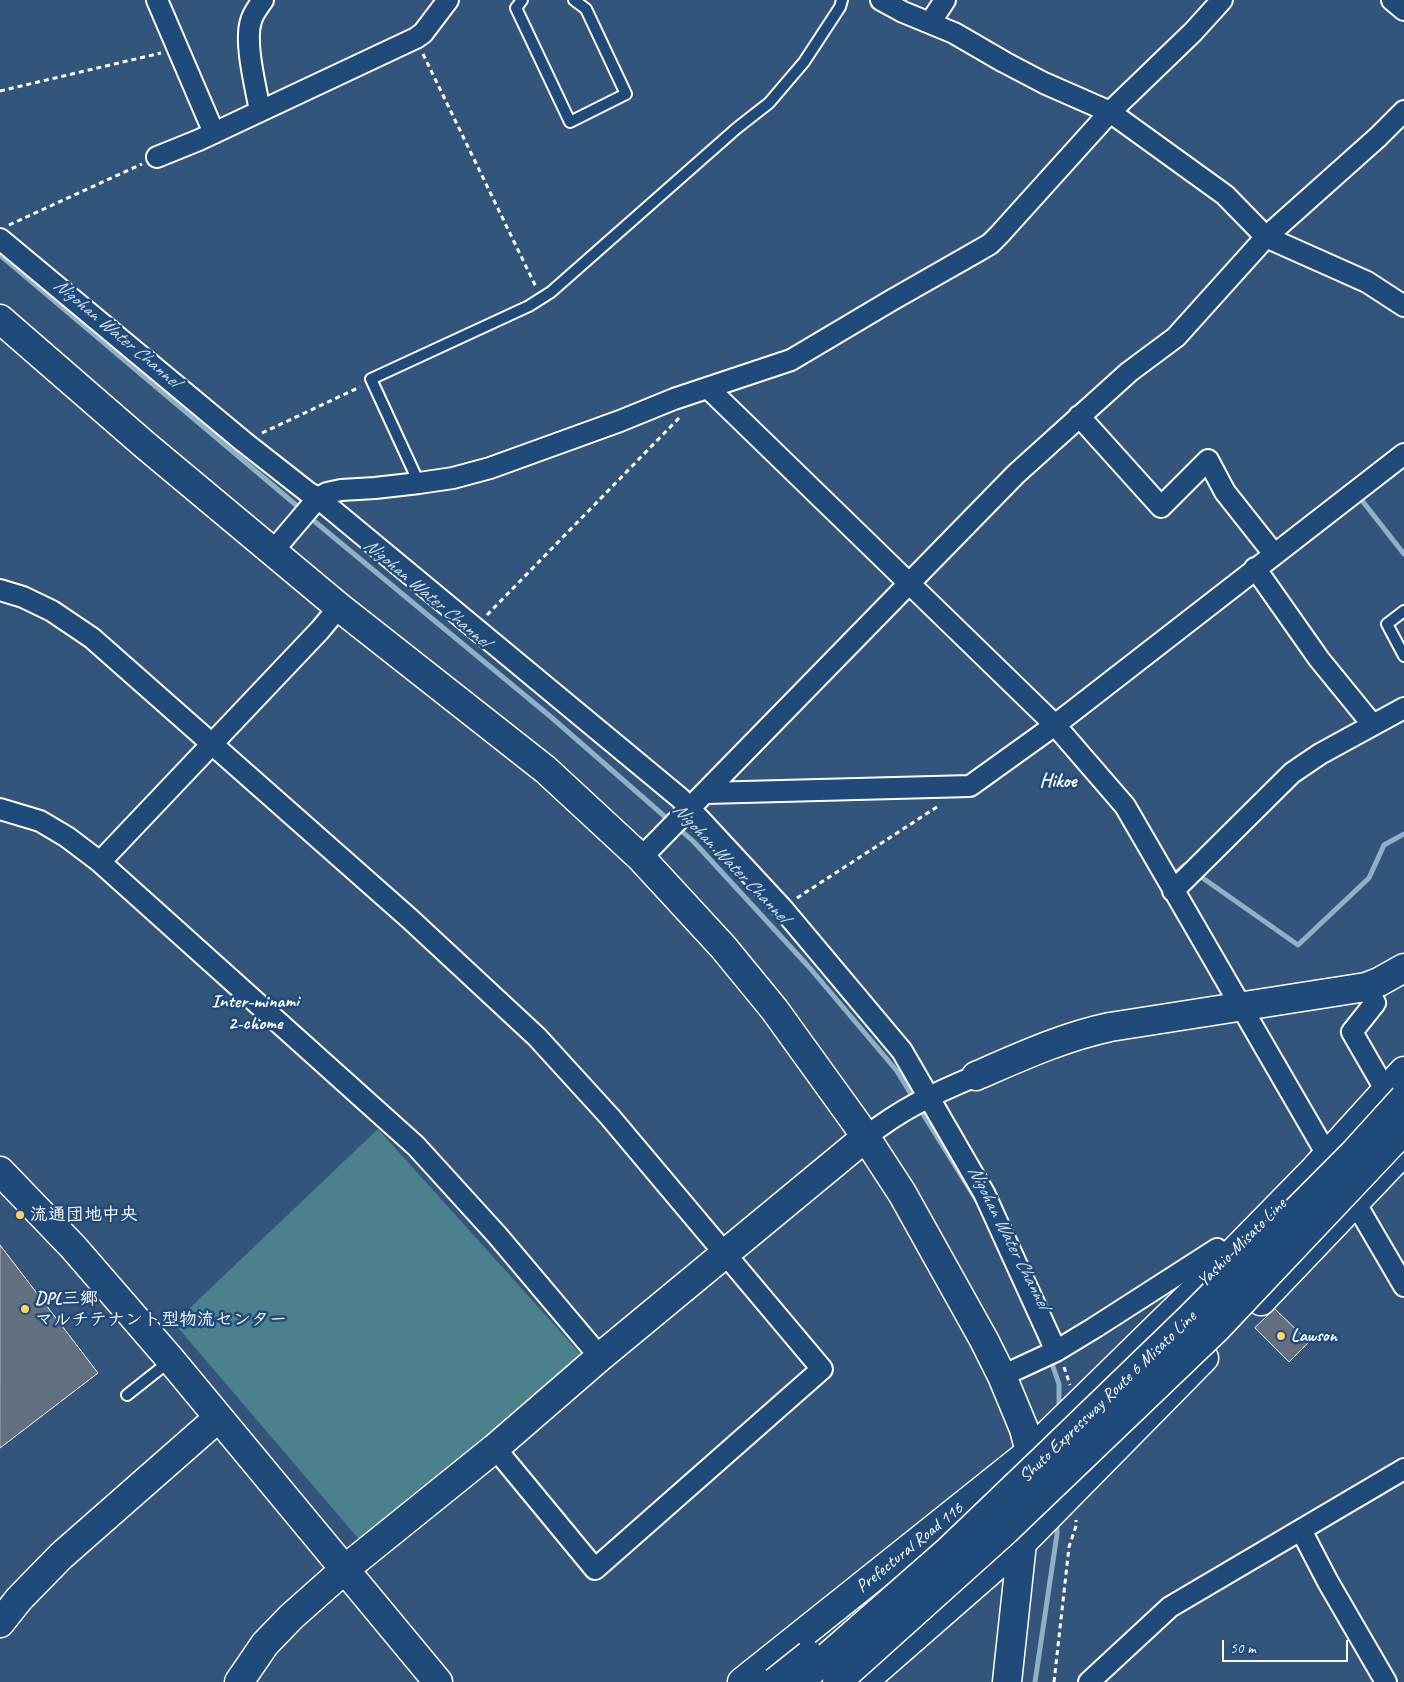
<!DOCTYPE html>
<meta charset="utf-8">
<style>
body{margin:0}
#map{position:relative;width:1404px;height:1682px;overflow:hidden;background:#33557c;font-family:Caveat,sans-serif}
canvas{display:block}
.scale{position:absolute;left:1222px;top:1640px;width:126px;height:22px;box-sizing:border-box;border:2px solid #fff;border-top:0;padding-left:6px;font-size:15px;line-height:18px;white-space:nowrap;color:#fff;-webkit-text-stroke:4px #1f4a7a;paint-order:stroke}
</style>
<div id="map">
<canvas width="1404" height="1682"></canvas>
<div class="scale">50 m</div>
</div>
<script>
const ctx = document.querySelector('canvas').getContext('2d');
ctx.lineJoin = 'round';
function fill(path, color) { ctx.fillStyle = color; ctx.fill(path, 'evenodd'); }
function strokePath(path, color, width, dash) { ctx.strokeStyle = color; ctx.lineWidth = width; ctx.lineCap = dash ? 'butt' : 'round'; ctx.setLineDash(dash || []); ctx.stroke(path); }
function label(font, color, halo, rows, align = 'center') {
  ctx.font = font + ' Caveat,"Klee One",sans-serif'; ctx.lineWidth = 5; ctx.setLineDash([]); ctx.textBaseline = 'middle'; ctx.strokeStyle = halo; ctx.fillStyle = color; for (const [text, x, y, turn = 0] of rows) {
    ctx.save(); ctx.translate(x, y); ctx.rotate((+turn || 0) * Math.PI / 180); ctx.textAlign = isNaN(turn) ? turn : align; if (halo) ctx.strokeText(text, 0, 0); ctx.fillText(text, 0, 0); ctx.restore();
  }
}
fill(new Path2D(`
 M378,1129l207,230 -222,185 -189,-221z`), '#4b808d');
strokePath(new Path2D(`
 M0,255l302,255
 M1360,498l44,56
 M308,516l243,201 119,104
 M677,827l17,15 115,125 88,104 17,28
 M1170,873l3,2 12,-10 6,4
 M1197,874l101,71 71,-67 15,-33 20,-11
 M918,1106l59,95
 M1050,1358l9,26v27
 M1035,1682l22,-148v-12`), '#8fb1c5', 5);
const building = new Path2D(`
 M0,1245l98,128 -98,75z
 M1275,1309l34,33 -20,20 -34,-34z`);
fill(building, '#626f81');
strokePath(building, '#fff', 1);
const lane = new Path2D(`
 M522,0l-6,8 54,114 56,-28 -40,-85 -12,-9
 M419,483l-48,-104 158,-73 22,-14 186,-164 32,-25 35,-41 36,-55 2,-7
 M1404,611l-17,13 17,32
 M127,1395l43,-34`);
const street = new Path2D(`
 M157,0l57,133
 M881,0l22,12 51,21 50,29 40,21 66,29 115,83 41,42 101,45 37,24
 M1392,0l12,10
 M930,23l15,-23
 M260,111c-4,-23 -16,-68 -9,-90 2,-8 8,-15 12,-21
 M157,157l42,-17 217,-102 7,-5 25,-33
 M0,239l244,203 65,51 9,5 362,300 102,110 120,143 82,142 72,158
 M708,388l347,337 70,81 208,359
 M1079,416l82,91 47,-47 17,32 49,62
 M273,551l45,-53 9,-5 14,-3 34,-2 44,-5 34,-5 37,-10 130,-47 54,-22 117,-39 101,-60 86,-49 12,-7 9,-9 111,-123 83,-80 29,-32
 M1255,568l64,91 53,65
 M0,590l23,7 29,14 40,27 318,281 127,118 73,80 212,252 -227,200 -100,-121
 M706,793l264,-7 85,-61 349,-271
 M0,809l40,12 27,16 33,25 316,284 81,89 103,122
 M641,858l375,-384 113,-102 47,-35 90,-100 112,-100 26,-26
 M100,862l220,-232 19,-23
 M1173,891l119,-118 28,-19 84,-46
 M1366,987l9,16 -23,29 34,59
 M866,1137c35,-28 69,-44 110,-61
 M1349,1192l55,94
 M1002,1376l54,-25 38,-23 123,-79 11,9
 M1301,1530l27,52 58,100
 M1089,1682l81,-75 234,-138`);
const secondary = new Path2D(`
 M0,319l145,126 194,162 207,163 95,88 83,90 50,61 83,115 45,69 82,147 18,36 22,53 6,23 -8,91 -15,139
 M976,1076c44,-19 87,-39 134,-49l256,-40 13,-5 25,-14
 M0,1171l74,77 97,112 267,322
 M1261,1301l143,-150
 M0,1623l19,-24 42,-43 157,-138
 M239,1682l26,-38 26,-27 54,-48 150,-121 105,-91 266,-220
 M742,1682l288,-230 193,-189 92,-94 89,-98
 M863,1682l159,-139 182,-185`);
strokePath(lane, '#fff', 14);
strokePath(street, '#fff', 24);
strokePath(secondary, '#fff', 31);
strokePath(new Path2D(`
 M423,54l113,233
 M0,91l161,-38
 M9,225l133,-61
 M262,433l98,-46
 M487,615l193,-198
 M797,898l143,-93
 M1064,1367l6,18
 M1054,1682l15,-135 7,-21v-6`), '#fff', 3, [5, 4]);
strokePath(lane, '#1f4a7a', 10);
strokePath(street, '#1f4a7a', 20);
strokePath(secondary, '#1f4a7a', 28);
const highwayBridge = new Path2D(`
 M775,1682l34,-27
 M799,1682l148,-130 96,-92 147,-142 166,-167 48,-53
 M837,1682l169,-152 210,-201 188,-199`);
strokePath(highwayBridge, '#fff', 31, []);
strokePath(highwayBridge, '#1f4a7a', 28);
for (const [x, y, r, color] of [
 [20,1215,5,"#ffd166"],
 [25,1309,5,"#ffd166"],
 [1281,1336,5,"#ffd166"]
]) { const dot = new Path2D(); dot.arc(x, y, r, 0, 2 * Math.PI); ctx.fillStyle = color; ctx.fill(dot); strokePath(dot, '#1f4a7a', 2); }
label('bold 18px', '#fff', '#1f4a7a', [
 ["流通団地中央",30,1215],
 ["DPL三郷",35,1299],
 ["マルチテナント型物流センター",35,1320],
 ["Lawson",1291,1336]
], 'left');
label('18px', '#fff', '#1f4a7a', [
 ["Yashio-Misato Line",1242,1243,-45],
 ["Shuto Expressway Route 6 Misato Line",1108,1397,-44],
 ["Prefectural Road 116",910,1548,-39]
]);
label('italic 19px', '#d0dee7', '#1f4a7a', [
 ["Nigohan Water Channel",116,333,40],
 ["Nigohan Water Channel",426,593,40],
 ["Nigohan Water Channel",730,863,46],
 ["Nigohan Water Channel",1008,1237,63]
]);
label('bold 19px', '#fff', '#1f4a7a', [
 ["Inter-minami",255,1002],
 ["2-chome",255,1024]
]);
label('bold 20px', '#fff', '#1f4a7a', [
 ["Hikoe",1058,782]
]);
</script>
